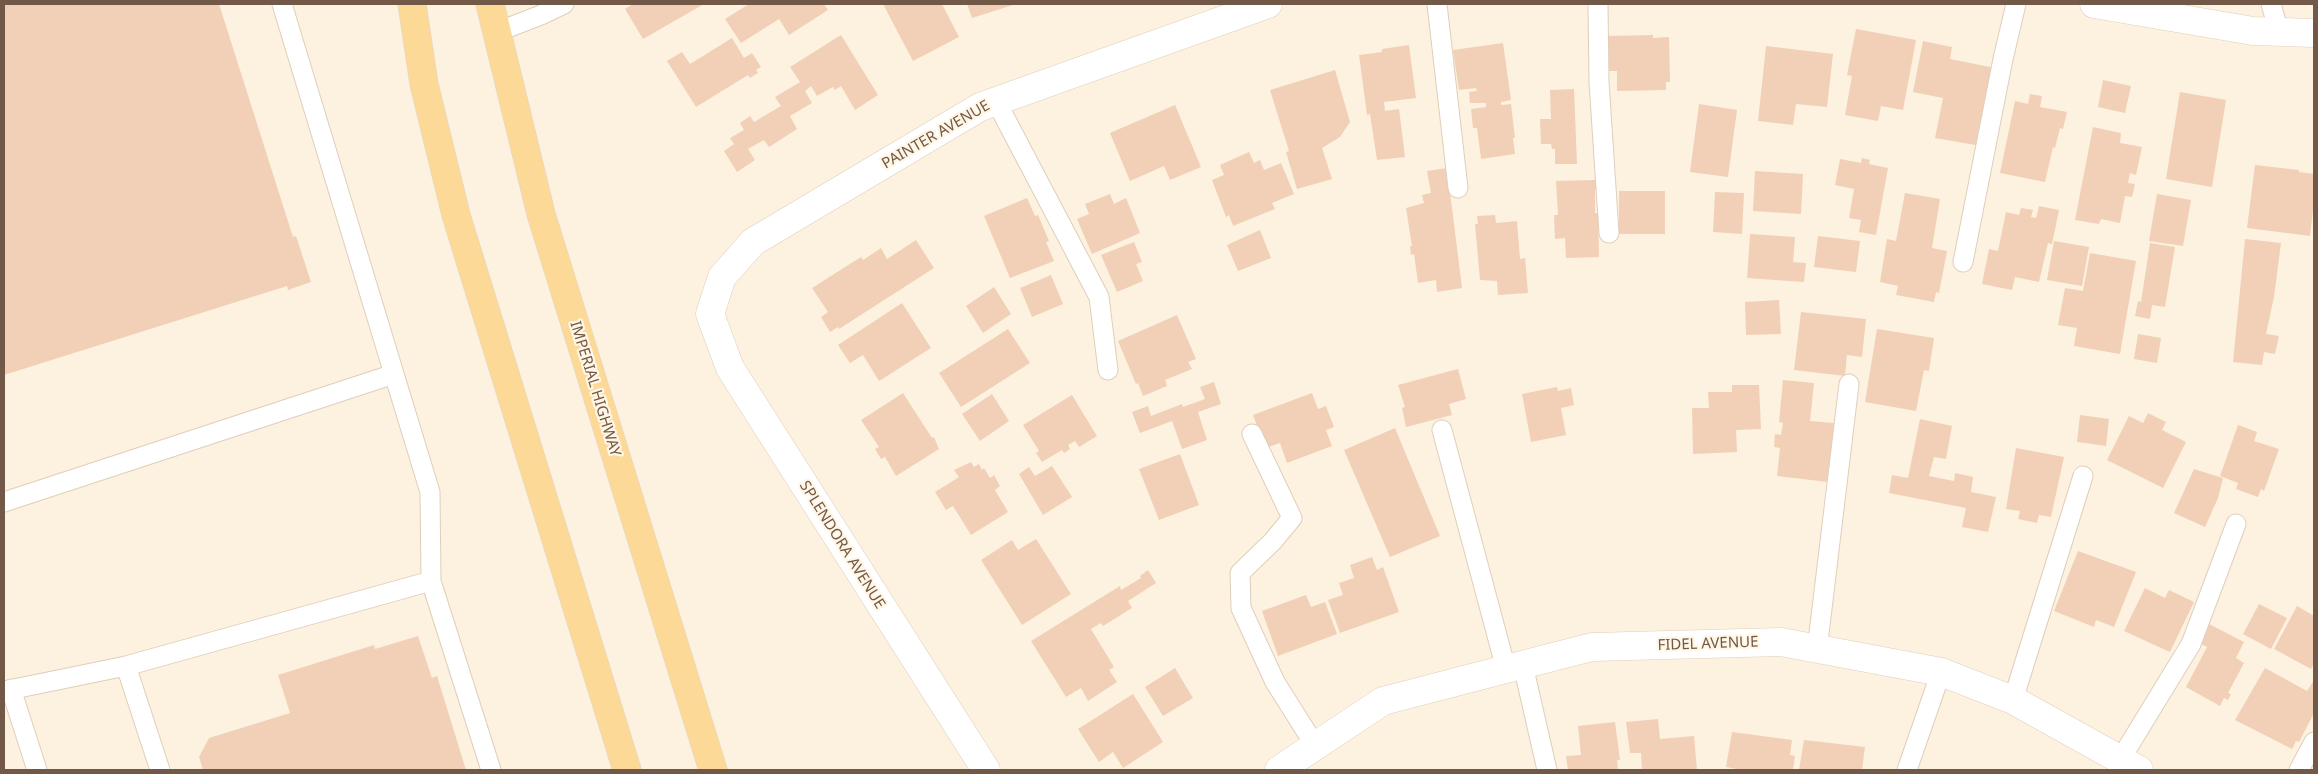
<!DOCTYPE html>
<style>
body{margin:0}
#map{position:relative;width:2318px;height:774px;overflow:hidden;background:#fcf2df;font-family:"Noto Sans",sans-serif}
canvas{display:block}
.frame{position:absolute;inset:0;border:5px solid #725847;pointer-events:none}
</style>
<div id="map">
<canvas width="2318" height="774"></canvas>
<div class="frame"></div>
</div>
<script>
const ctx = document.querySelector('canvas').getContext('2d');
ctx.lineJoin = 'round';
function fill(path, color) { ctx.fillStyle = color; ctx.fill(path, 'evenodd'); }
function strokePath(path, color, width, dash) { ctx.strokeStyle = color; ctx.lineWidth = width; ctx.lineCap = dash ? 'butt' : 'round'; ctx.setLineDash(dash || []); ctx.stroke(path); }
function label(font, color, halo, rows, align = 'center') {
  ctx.font = font + ' "Noto Sans",sans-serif'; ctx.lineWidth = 4.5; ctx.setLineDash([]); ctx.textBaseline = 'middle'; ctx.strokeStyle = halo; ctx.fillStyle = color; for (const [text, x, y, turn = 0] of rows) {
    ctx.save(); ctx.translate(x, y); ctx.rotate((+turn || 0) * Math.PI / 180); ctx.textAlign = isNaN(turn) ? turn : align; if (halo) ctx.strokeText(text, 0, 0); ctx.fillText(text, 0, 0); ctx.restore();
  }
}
fill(new Path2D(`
 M4,4h215l74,233 3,-1 15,46 -23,8 -1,-4 -283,89z
 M633,4h71l-61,35 -18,-30z
 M749,4h75l4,6 -39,25 -10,-16 -38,24 -16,-24z
 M883,4h59l17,33 -46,24z
 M967,4h45l1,1 -41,13z
 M1856,29l60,11 -13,70 -22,-4 -3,15 -33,-6 7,-39 -5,-1z
 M841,35l37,60 -23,15 -14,-24 -6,4 -2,-3 -16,9 -6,-10 -6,5 7,12 -22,13 7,13 -28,18 -5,-7 -16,9 7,11 -18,12 -13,-21 10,-7 -4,-6 14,-8 -4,-7 10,-7 4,6 27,-16 -6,-9 25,-15 -10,-15z
 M1653,35v3l16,-1 1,45h-4v8l-49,1v-20h-10v-35z
 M732,38l12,20 8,-5 9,14 -5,3 2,3 -8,5 -2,-3 -52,32 -29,-46 15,-9 8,12z
 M1923,41l29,6 -2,12 45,9 -14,78 -46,-8 8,-40 -30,-6z
 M1503,43l8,57 -10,2v3l10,-1 4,34h-2l2,16 -34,5 -4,-31h-4l-2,-19 15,-2v-4h-16l-1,-11 8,-1 -1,-3 -17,2 -6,-40z
 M1409,45l7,53 -32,4 1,9 14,-2 6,48 -28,3 -7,-46 -3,1 -8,-60 23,-3v-3z
 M1766,46l67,8 -6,53 -31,-3 -3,21 -35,-4z
 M1335,70l15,52 -10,15 -18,11 10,31 -35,10 -11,-37 3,-1 -19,-61z
 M2103,80l28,6 -6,27 -27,-6z
 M1574,89l3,75h-22v-15h-3l-1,-5h-10l-1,-25h11l-1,-29z
 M2180,92l46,8 -14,87 -46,-8z
 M2030,94l12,2 -2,11 27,5 -4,17 -3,-1 -5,20 -2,-1 -8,35 -45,-9 15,-72 13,3z
 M1699,104l38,6 -9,67 -38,-5z
 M1175,105l26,62 -31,13 -6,-14 -34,15 -20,-48z
 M2093,127l28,6 -1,10 22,4 -6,28 -6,-2 -2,10 7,1 -3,13 -7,-1 -5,27 -19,-4 -2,5 -24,-4z
 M1249,152l5,11 6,-3 4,10 17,-7 13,31 -22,9 3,6 -42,17 -4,-11 -3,2 -14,-37 12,-5 -4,-10z
 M1862,158l8,2 -1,4 19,4 -12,67 -17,-3 2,-12 -12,-2 5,-29 -19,-4 5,-26 21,4z
 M2255,165l44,5v2l15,2v28l-4,34 -63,-8z
 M1447,168l15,120 -25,4 -1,-12 -18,3 -4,-29 -3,1 -1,-9h2l-6,-38 18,-5 -2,-8 9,-2 -4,-22z
 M1755,171l48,3 -2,40 -48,-3z
 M1595,180v3h2v7h-2v23h3l1,44 -33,1 -1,-20 -10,1 -1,-24h4l-2,-34z
 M1619,191h46v43h-46z
 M1715,192l29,1 -2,41 -29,-2z
 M1905,193l35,6 -8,49 15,3 -8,42 -3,-1 -2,10 -38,-7 2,-9 -18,-4 7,-43 9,2z
 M1110,194l4,10 12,-6 14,35 -48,21 -15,-35 12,-5 -4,-10z
 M2157,194l34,6 -8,46 -34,-5z
 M1027,198l8,18 3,-1 11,26 -3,1 8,19 -44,17 -26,-62z
 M2039,206l20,4 -7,34 -4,-1 -9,39 -24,-5 -3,13 -30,-6 7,-35 9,2 8,-39 13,3 2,-7 12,2 -2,7 5,1z
 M1495,215l1,8 21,-2 3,38 5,-1 3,35 -30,2 -1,-14 -17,-1 -5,-56h3l-1,-8z
 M1260,230l11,28 -33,13 -11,-26z
 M1750,234l45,3 -2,25 13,1 -2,19 -57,-4z
 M1818,236l42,5 -4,31 -42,-5z
 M2245,239l36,4 -7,54 -8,37 13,2 -4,18 -11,-2 -2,13 -29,-3z
 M916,240l18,28 -95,61 -1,-2 -8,5 -9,-15 7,-5 -16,-24 49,-31 2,3 18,-12 6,11z
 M2054,241l35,6 -7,39 -35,-6z
 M1134,242l8,20 -6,2 7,17 -26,11 -16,-37z
 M2150,243l25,4 -10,60 -13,-2 -2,14 -15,-3 3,-15 3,1z
 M2090,253l46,8 -16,93 -46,-8 3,-18 -19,-3 7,-37 18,3z
 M1051,275l12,29 -31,13 -12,-29z
 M994,287l17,27 -28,19 -17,-27z
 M1779,300l2,34 -35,1 -1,-33z
 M902,303l29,45 -52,33 -16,-26 -13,8 -12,-18z
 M1801,312l65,7 -4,38 -15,-2 -2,21 -51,-6z
 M1177,315l19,44 -8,3 4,7 -27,11 2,6 -24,10 -5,-13 -2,1 -18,-43z
 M1008,329l22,34 -69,44 -22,-34z
 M1877,329l57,9 -5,33 -5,-1 -8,41 -51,-9z
 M2138,334l23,4 -4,25 -23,-4z
 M1458,369l8,30 -17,5 3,11 -46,12 -4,-19 3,-1 -7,-22z
 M1783,380l31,3 -4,38 24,2 -6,59 -51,-6 3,-28 -6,-1 1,-13 6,1 2,-12 -4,-1z
 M1214,382l7,22 -23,8 9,28 -25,9 -10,-28 -32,12 -8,-21 16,-6 3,10 31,-12 1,3 22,-8 -5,-12z
 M1732,385h27l2,44 -25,1 1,22 -44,2 -1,-46h17l-1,-16h24z
 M1557,387l1,4 13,-3 3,17 -13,3 5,27 -35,7 -9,-48z
 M903,393l29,45 2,-1 5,12 -43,27 -11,-19 -4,2 -6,-10 4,-2 -18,-27z
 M1312,393l6,16 8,-3 8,21 -8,3 6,16 -45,17 -7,-20 -15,5 -12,-33z
 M992,394l17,27 -29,20 -18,-27z
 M1072,395l25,41 -18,11 -4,-6 -7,4 2,4 -6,4 -2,-3 -20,12 -6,-9 3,-2 -16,-26z
 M2148,413l18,9 -4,8 24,12 -23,46 -56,-28 22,-44 14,7z
 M2080,415l29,4 -3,27 -29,-4z
 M1920,419l32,7 -6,33 -12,-2 -5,19 25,5 1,-8 18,4 -2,15 25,5 -8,35 -26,-5 4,-19 -77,-15 3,-18 16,3z
 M2238,425l19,7 -3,9 25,8 -15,42 -3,-2 -3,8 -22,-8 2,-6 -18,-7z
 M1395,428l45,108 -50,21 -46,-107z
 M2016,448l48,9 -13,60 -12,-2 -2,8 -19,-4 2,-8 -14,-2z
 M1180,454l19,51 -40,15 -20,-51z
 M971,462l3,5 5,-3 3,6 2,-2 6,10 4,-3 6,11 -5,4 13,22 -37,23 -18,-29 -7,4 -11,-18 24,-15 -5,-7z
 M1052,466l20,31 -29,18 -24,-41 10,-7 6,9z
 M2194,469l29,9 -5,20 -13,29 -31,-14z
 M1036,539l35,55 -49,31 -41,-65 31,-20 6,10z
 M2078,551l58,21 -22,55 -18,-7 -2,7 -40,-16z
 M1372,557l5,13 6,-3 16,45 -59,21 -12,-33 15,-5 -4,-12 15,-5 -4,-13z
 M1148,570l8,13 -28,18 4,7 -29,18 -2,-3 -10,6 23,38 -5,3 8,12 -29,19 -7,-13 -15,9 -35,-56 89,-55 1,4 20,-12 -1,-2z
 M2145,588l20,10 4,-8 25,12 -24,50 -46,-21z
 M1306,595l5,12 14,-5 12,32 -59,22 -16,-45z
 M2259,604l28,14 -16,31 -28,-15z
 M2297,606l17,10v47l-3,6 -37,-20z
 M2209,624l35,18 -8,16 8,5 -16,30 3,1 -3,6 -4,-2 -4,8 -34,-19 21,-40 -8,-4z
 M418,636l14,42 5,-2 29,94h-263l-4,-13 10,-19 81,-25 -12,-38 96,-30 1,4z
 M1175,668l18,30 -30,18 -18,-29z
 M2265,668l42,23 7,-11v33l-15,29 -3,-1 -4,8 -57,-29z
 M1133,694l30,48 -40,26 -10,-16 -14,10 -21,-33z
 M1658,719l2,20 34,-3 3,34h-55l-1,-17h-11l-4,-31z
 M1615,722l5,38h-3l1,10h-50l-2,-14 15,-1 -3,-29z
 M1732,732l60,8 -2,15 5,1 -2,13 -52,1 -15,-3z
 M1804,740l61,7 -3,23h-63z`), '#f1d0b7');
const lane = new Path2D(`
 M282,4l112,370
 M1437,4l21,184
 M1598,4l1,78 10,151
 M2271,4l8,28
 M497,32l44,-17 23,-11
 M996,101l103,196 9,73
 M1963,262l40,-203 13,-55
 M1442,430l64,239
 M1252,434l40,84 -19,23 -33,32 1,35 34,74 41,65
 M4,502l390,-128 36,118 1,89 60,189
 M1817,650l32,-266
 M1523,665l24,105
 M126,666l305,-85
 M11,689l26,81
 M4,691l122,-25 34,104
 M2013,700l70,-224
 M2120,760l71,-116 45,-120
 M1907,770l34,-98
 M2299,770l15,-28`);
const street = new Path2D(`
 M2094,4l159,27 61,2
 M986,770l-256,-402 -20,-54 12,-37 31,-35 227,-135 288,-103
 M1279,770l104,-69 123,-32 86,-22 189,-5 160,30 72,28 126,70`);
const primary = new Path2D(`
 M412,4l12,80 32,131 171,555
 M490,4l51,210 172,556`);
strokePath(lane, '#e0cebb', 21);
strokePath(street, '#e0cebb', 29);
strokePath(primary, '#ddd7d3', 29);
strokePath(lane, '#fff', 19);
strokePath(street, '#fff', 28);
strokePath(primary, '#fcd996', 28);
label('15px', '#725847', '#fff6e5', [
 ["PAINTER AVENUE",936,135,-30],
 ["IMPERIAL HIGHWAY",595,389,73],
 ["SPLENDORA AVENUE",842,545,58],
 ["FIDEL AVENUE",1708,644,-2]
]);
</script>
